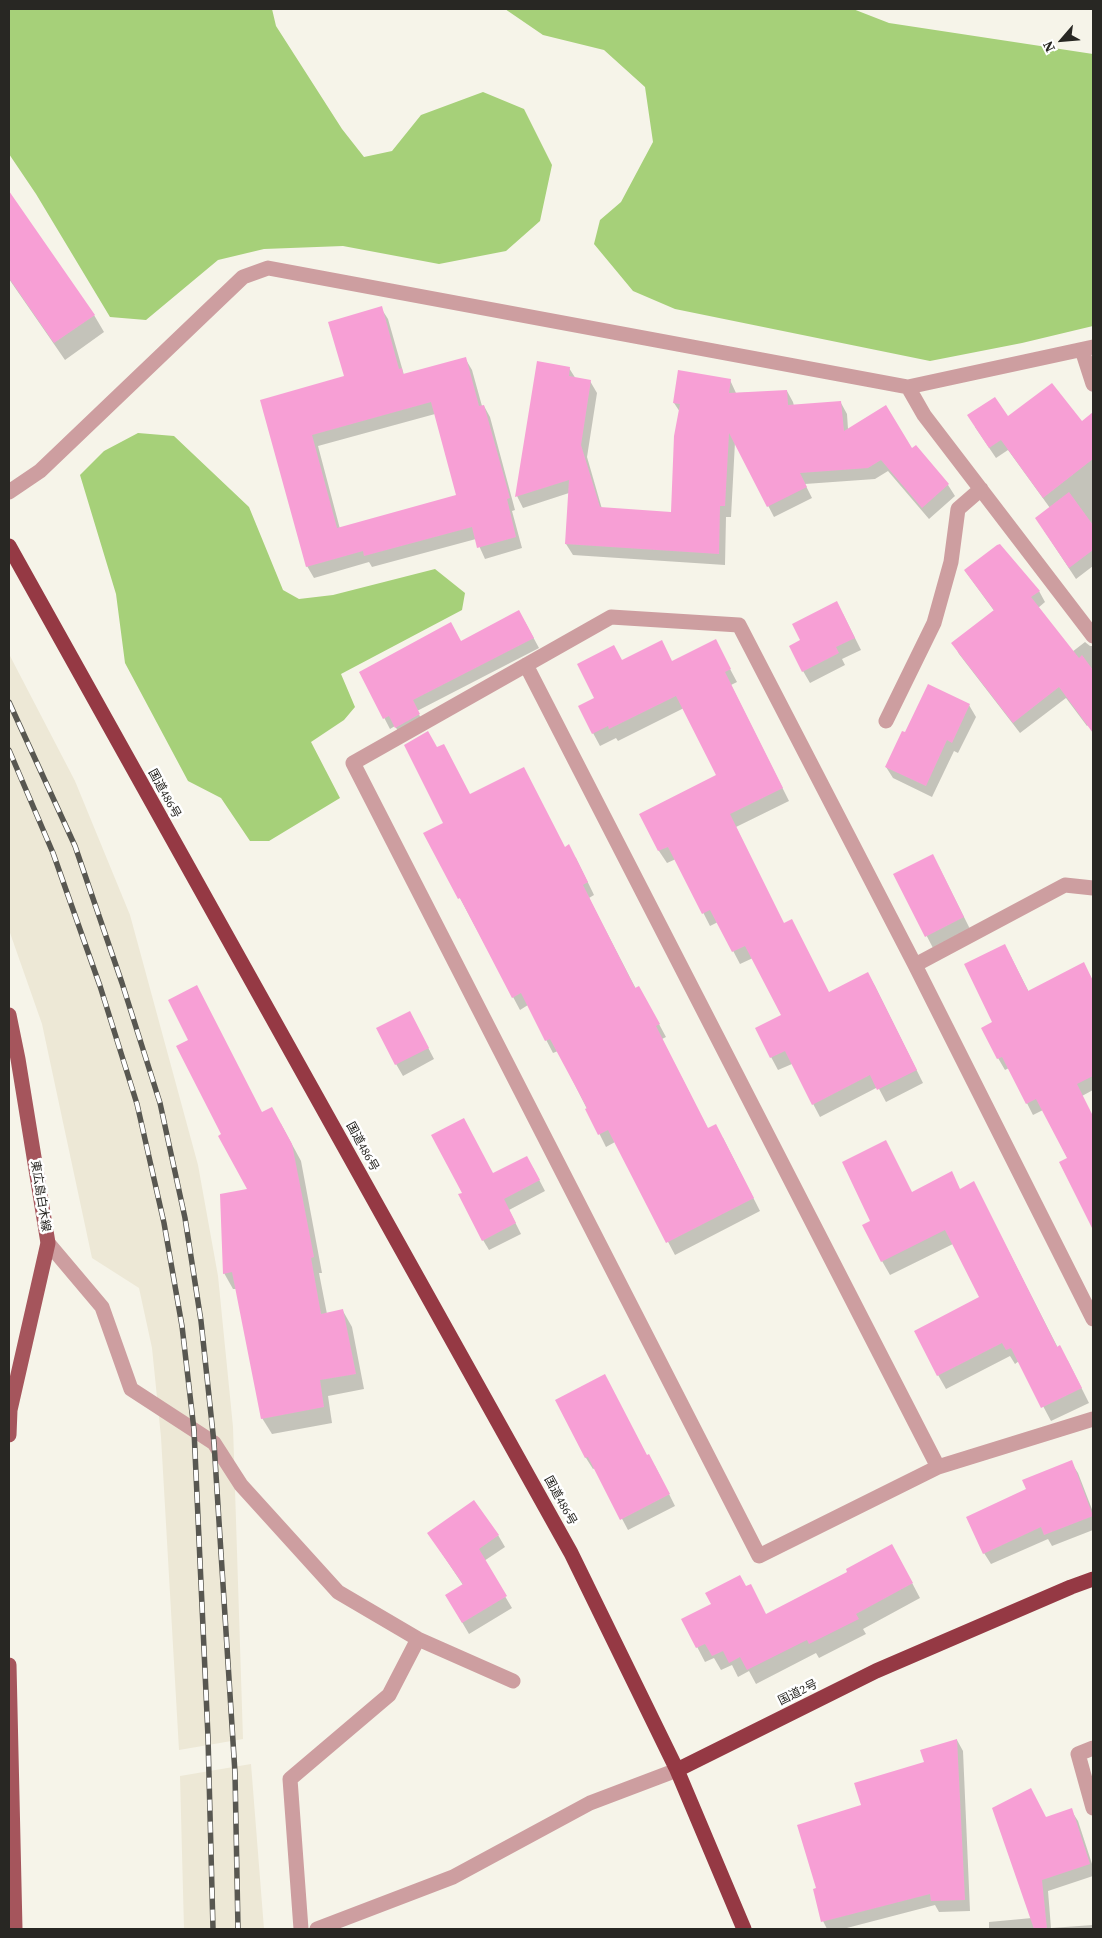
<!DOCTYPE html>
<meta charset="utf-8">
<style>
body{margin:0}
#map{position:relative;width:1102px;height:1938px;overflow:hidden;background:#f6f4e9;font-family:"Source Serif 4",serif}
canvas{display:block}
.frame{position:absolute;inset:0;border:10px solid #282723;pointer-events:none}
.north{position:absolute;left:1037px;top:15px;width:50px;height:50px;-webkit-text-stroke:4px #fff;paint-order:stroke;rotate:243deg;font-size:14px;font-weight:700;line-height:20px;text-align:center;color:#282723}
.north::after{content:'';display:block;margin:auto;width:18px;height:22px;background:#282723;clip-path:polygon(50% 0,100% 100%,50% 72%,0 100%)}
</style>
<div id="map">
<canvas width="1102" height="1938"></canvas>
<div class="frame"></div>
<div class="north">N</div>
</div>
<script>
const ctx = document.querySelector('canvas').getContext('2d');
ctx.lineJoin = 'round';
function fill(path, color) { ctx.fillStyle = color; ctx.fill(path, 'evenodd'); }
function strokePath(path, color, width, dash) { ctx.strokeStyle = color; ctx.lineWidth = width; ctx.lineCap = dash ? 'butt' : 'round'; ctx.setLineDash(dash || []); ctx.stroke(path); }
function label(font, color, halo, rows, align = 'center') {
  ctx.font = font + ' "Source Serif 4","Noto Sans JP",serif'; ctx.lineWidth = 5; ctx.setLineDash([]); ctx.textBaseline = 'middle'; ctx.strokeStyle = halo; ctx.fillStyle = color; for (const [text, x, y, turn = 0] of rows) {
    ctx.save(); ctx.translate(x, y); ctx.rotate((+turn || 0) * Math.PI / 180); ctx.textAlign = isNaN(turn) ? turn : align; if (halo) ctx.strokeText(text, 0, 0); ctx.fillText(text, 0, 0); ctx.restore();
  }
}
fill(new Path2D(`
 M9,654l66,127 55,134 68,250 20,111 15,151 10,312 -64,11 -18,-313 -9,-89 -13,-60 -47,-30 -50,-234 -33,-94z
 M251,1764l13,165h-80l-4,-153z`), '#ede8d6');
fill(new Path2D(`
 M9,9h263l4,17 66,103 22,28 28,-6 29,-36 62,-23 41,17 28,56 -12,56 -34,30 -67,13 -96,-18 -79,3 -46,11 -72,60 -36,-3 -74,-123 -27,-40z
 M505,9h348l36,14 204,31v272l-71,17 -92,18 -255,-52 -42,-18 -39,-47 6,-24 21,-18 32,-60 -8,-55 -41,-37 -61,-15z
 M138,433l36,3 75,71 34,83 16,9 34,-4 102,-26 30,24 -3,17 -121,64 14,33 -11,13 -33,22 29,56 -71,43h-19l-29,-43 -33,-17 -63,-118 -9,-69 -36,-119 24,-24z`), '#a6d079');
fill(new Path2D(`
 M22,212l72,103 10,17 -39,28 -56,-81v-58z
 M381,308l7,11 16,56 61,-17 7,12 10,36h2l6,11 25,93 -3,1 10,37 -37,11 -9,-20 -104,28 -3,-5 -55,16 -7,-12 -45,-165 84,-24zM435,414l23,82 -118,33 -22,-83z
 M569,368l7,11 14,2 7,12 -10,64 15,52 70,5 8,-102 -6,-9 56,-23 6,13 51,-2 6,11 1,4 47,-3 6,11 1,15 63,21 5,-3 32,38 7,11 -26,23 -41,-48 -13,8 -70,5 7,14 -38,19 -39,-75 -4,75h-5l-1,48 -152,-10 -7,-11 3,-51 -46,15 -6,-12z
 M1092,415l1,151 -17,13 -33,-50 7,-21 -42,-58 -12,8 -21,-31 33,-9 73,5z
 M965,571l74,20 6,11 -7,6 34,44 13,-10 5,4h3v75l-6,5 -21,-28 -46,35 -61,-79 -6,-11 42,-31z
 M843,614l18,36 -19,9 3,6 -35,18 -7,-12z
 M525,622l14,26 -122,63 8,14 -23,13 -7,-12 -5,3 -29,-56z
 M722,654l15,28 -6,3 58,116 -53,26 48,98 45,69 39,-20 7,12 48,97 -37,19 -8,-15 -58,30 -28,-53 -14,6 -22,-41 26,-13 -29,-58 -13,6 -22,-42 -8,4 -34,-67 -9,4 -8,-12 -18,-36 77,-39 -34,-68 -66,33 -2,-3 -16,8 -7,-13 3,-34 26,-37 51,1z
 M969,705l7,12 -18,36 -4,-2 -22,46 -39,-19 -7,-11 20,-33z
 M437,749l33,47 95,52 11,10 18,37 -5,3 47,91 10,11 20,37 -4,2 46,90 15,9 37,73 -85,44 -60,-113 -9,5 -48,-96 -5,2 -25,-48 -8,5 -95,-177 20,-10z
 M939,867l31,62 -37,19 -38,-73z
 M1011,957l18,35 55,-28 9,17v109l-11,6 11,22v110l-33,-65 8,-4 -25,-49 -10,5 -24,-47 -4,2 -7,-12 -4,-36z
 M416,1024l18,35 -31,17 -7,-12z
 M262,1113l19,11 20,37 21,112h-3l8,41 16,-3 9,16 12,62 -36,7 4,27 -60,11 -10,-16 -26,-129h-3l-9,-16 25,-83z
 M533,1168l12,23 -36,19 12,24 -32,16 -6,-10 10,-66z
 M960,1190l21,7 77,151 10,13 21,42 -38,18 -32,-60 -4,3 -5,-8 -64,33 -8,-14 -22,-43 65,-34 -28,-54 -63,31 -8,-14 30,-68z
 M556,1400l91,56 8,10 20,40 -47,24 -33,-62 -2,1 -7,-11z
 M1071,1462l7,11 15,39v18l-41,16 -4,-7 -57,25 -7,-11 44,-63z
 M429,1534l69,1 7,12 -21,14 28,47 -43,26 -23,-39 17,-10z
 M900,1560l20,38 -57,31 3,5 -47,24 -3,-5 -60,31 -7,-13 -11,6 -6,-12 -11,5 -7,-12 -9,4 -22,-42 63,-33 20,28 83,-43z
 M957,1740l6,11 7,160 -31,1 -4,-7 -92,24h-16l-4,-8 -5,-32 45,-83z
 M1071,1810l7,11 15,46v9l-45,15 3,37 42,-3v4h-104v-7l43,-4 14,-100z`), '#0003');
fill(new Path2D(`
 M9,191l86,124 -41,28 -45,-65z
 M382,306l17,63 3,-1 1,6 63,-17 13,49 5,-1 26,93 -3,1 9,38 -39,11 -5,-21 -108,29 -1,-5 -57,16 -46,-167 84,-24 -16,-54zM431,402l25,93 -119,33 -25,-93z
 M537,361l33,6 -1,9 22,4 -10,65 19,62 71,5 3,-76 6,-32 -7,-1 5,-33 53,9 -2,14 58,-3 1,15 53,-4 3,30 42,-26 26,43 4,-3 33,39 -27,24 -41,-48 -13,8 -68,5 7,14 -40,20 -38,-74 -4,73h-5l-1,48 -154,-10 4,-64 -54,17z
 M1052,383l30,38 11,-9v47l-50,39 -42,-58 -12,8 -22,-33 28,-18 13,19z
 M1069,492l24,33v25l-24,18 -34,-50z
 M1000,544l40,47 -9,6 48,61 3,-3 11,15v63l-34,-46 -46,36 -62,-80 43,-33 -30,-40 33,-25z
 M837,601l18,37 -19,9 3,6 -37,19 -13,-26 11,-6 -8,-16z
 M519,610l15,28 -121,62 7,14 -25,14 -6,-12 -6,3 -24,-47 92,-50 10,19z
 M716,639l15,30 -6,3 58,116 -53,26 54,109 8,-4 37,73 39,-20 49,98 -40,20 -7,-15 -58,30 -27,-54 -15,7 -15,-30 26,-13 -36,-69 -13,6 -22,-42 -8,4 -34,-67 -10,4 -19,-37 77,-39 -40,-79 -67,33 -1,-3 -16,8 -14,-28 16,-8 -17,-34 37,-19 8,15 40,-20 10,21z
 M928,684l42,20 -18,39 -5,-3 -21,46 -41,-19 17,-36 3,1z
 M428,731l9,16 7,-3 26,50 54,-27 41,80 4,-3 19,38 -5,3 52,103 4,-2 21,38 -4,2 52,102 8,-4 38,74 -88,45 -58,-113 -10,5 -13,-26 2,-1 -37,-69 -5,2 -24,-48 -9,5 -52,-100 -2,1 -35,-66 20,-10 -39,-78z
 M933,854l31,63 -39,20 -32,-63z
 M1005,944l23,47 56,-29 9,19v95l-16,8 16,32v114l-34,-68 8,-4 -31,-59 -10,5 -24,-47 -5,2 -16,-31 11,-6 -28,-58z
 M197,985l65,127 10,-5 20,37 22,113 -3,1 10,56 22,-5 13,65 -36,6 4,27 -63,12 -29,-147 -9,2 -3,-80 27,-5 -29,-53 3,-2 -45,-88 12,-6 -20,-40z
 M410,1011l19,37 -34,17 -19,-37z
 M464,1118l29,55 34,-17 13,24 -36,19 12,24 -34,18 -24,-47 4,-1 -31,-58z
 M886,1140l26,52 40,-21 8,18 14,-8 83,166 3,-2 22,43 -41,20 -30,-60 -5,2 -4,-7 -65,33 -23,-45 65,-34 -34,-67 -64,32 -19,-37 8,-4 -28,-59z
 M605,1374l42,81 2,-1 21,40 -50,26 -32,-63 -3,1 -30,-58z
 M1072,1460l21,56 -49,19 -3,-8 -58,27 -17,-37 60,-28 -4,-9z
 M474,1500l25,35 -20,14 28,47 -45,27 -17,-28 18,-11 -36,-51z
 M892,1544l21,39 -57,31 3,5 -50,25 -2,-4 -60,30 -7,-13 -11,6 -6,-12 -11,5 -7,-12 -9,4 -15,-29 30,-15 -6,-11 35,-18 6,11 5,-2 15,30 81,-42 -1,-3z
 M957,1739l8,161 -34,1 -1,-7 -109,28 -8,-33 3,-1 -19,-63 64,-20 -7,-22 70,-21 -4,-12z
 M1031,1788l15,29 26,-9 18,56 -48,16 5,49h-13l-42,-121z`), '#f79fd5');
strokePath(new Path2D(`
 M1082,350l11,34
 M908,387l16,28 169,221
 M9,492l31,-21 203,-194 25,-9 640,119 185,-40
 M526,665l412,802
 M886,721l48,-98 17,-61 7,-53 23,-20
 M915,965l150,-80 28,3
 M48,1243l54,64 29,82 83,54 27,42 97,107 80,47 95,42
 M1093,1319l-178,-354 -176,-340 -128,-8 -258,146 406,793 179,-89 155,-48
 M1093,1748l-15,6 15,54
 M301,1929l-11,-150 99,-84 29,-56
 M317,1929l136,-52 137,-74 87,-33`), '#cd9ea0', 15);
strokePath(new Path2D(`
 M9,1015l9,44 30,184 -38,167 -1,25
 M9,1665l6,264`), '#a5555c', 15);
strokePath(new Path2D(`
 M9,546l562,1007 106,217 67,159
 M677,1770l199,-99 195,-84 22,-8`), '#953944', 15);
const rail = new Path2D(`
 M9,702l66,144 47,137 38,120 25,115 16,103 13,122 21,330 3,156
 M9,750l44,103 47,133 37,118 27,119 18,103 12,104 14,307 5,192`);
strokePath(rail, '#585751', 5.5);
strokePath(rail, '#fff', 4, [11]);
label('12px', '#282723', '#fff', [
 ["国道486号",164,794,61],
 ["国道486号",362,1147,61],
 ["東広島白木線",40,1196,81],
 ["国道486号",560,1501,61],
 ["国道2号",798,1693,-26]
]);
</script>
